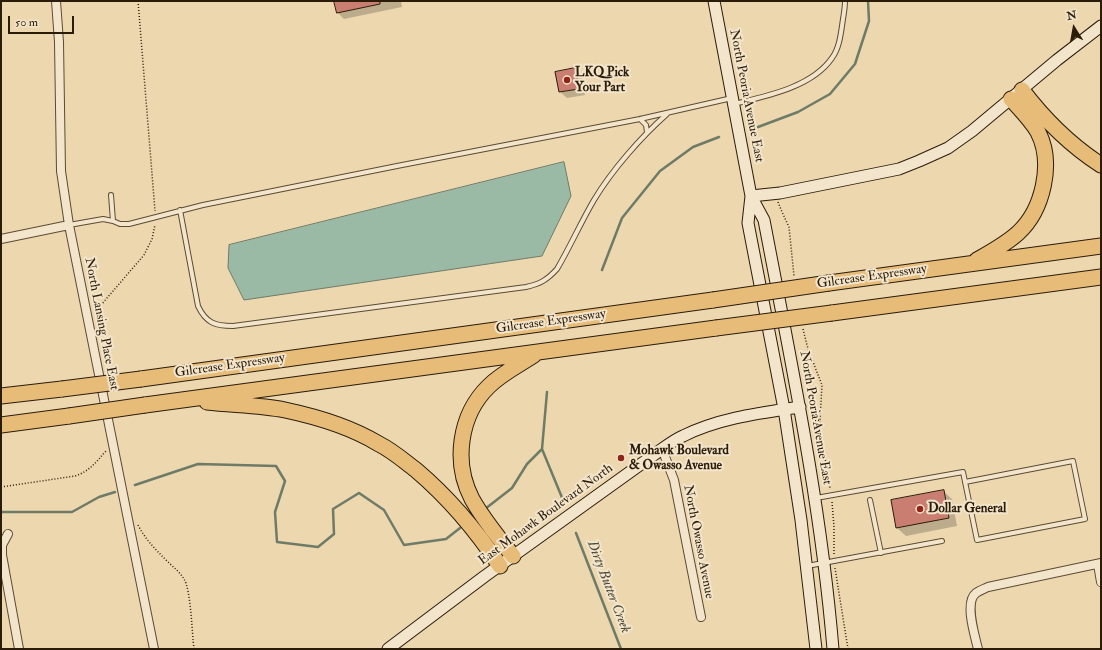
<!DOCTYPE html>
<style>
body{margin:0}
#map{position:relative;width:1102px;height:650px;overflow:hidden;background:#edd7af;font-family:"IM FELL Double Pica",serif}
canvas{display:block}
.frame{position:absolute;inset:0;border:2px solid #2b1c0a;pointer-events:none}
.north{position:absolute;left:1054px;top:8px;width:40px;height:40px;-webkit-text-stroke:3px #f3e5cb;paint-order:stroke;rotate:349deg;font-size:11px;font-weight:700;line-height:16px;text-align:center;color:#2b1c0a}
.north::after{content:'';display:block;margin:auto;width:14px;height:18px;background:#2b1c0a;clip-path:polygon(50% 0,100% 100%,50% 72%,0 100%)}
.scale{position:absolute;left:8px;top:16px;width:66px;height:18px;box-sizing:border-box;border:2px solid #2b1c0a;border-top:0;padding-left:5px;font-size:12px;line-height:14px;white-space:nowrap;color:#2b1c0a;-webkit-text-stroke:3px #f3e5cb;paint-order:stroke}
</style>
<div id="map">
<canvas width="1102" height="650"></canvas>
<div class="frame"></div>
<div class="north">N</div>
<div class="scale">50 m</div>
</div>
<script>
const ctx = document.querySelector('canvas').getContext('2d');
ctx.lineJoin = 'round';
function fill(path, color) { ctx.fillStyle = color; ctx.fill(path, 'evenodd'); }
function strokePath(path, color, width, dash) { ctx.strokeStyle = color; ctx.lineWidth = width; ctx.lineCap = dash ? 'butt' : 'round'; ctx.setLineDash(dash || []); ctx.stroke(path); }
function label(font, color, halo, rows, align = 'center') {
  ctx.font = font + ' "IM FELL Double Pica",serif'; ctx.lineWidth = 4; ctx.setLineDash([]); ctx.textBaseline = 'middle'; ctx.strokeStyle = halo; ctx.fillStyle = color; for (const [text, x, y, turn = 0] of rows) {
    ctx.save(); ctx.translate(x, y); ctx.rotate((+turn || 0) * Math.PI / 180); ctx.textAlign = isNaN(turn) ? turn : align; if (halo) ctx.strokeText(text, 0, 0); ctx.fillText(text, 0, 0); ctx.restore();
  }
}
const water = new Path2D(`
 M564,162l7,34 -29,60 -298,44 -16,-32 1,-23z`);
fill(water, '#9abaa5');
strokePath(water, '#6e7b67', 1);
fill(new Path2D(`
 M335,1h66l1,6 -58,12 -6,-6z
 M575,69l6,6 4,20 -18,3 -7,-6 -3,-19z
 M943,491l9,8 5,27 -51,10 -9,-8z`), '#0003');
strokePath(new Path2D(`
 M758,127l40,-15 32,-18 25,-30 14,-43 -1,-20
 M602,270l20,-52 38,-47 33,-24 26,-10
 M547,392l-5,57 21,51
 M135,485l63,-21 78,2 9,15 -10,31 2,30 41,5 16,-13 -1,-25 26,-16 25,17 20,35 42,-6 14,-11
 M485,509l27,-21 15,-24 15,-15
 M1,512h71l27,-15 16,-5
 M576,533l45,116`), '#6e7b67', 2.5);
const building = new Path2D(`
 M334,1h46v3l-43,9z
 M575,68l4,21 -20,3 -4,-20z
 M944,490l5,28 -53,10 -5,-28z`);
fill(building, '#ca7e71');
strokePath(building, '#2b1c0a', 1);
const lane = new Path2D(`
 M734,104c33,-8 78,-17 98,-46 8,-11 9,-26 11,-39 1,-6 2,-12 2,-18
 M640,119l6,6 1,7
 M111,195l2,26
 M180,210l18,96c8,17 17,20 35,20l293,-39c14,-3 21,-7 31,-18 13,-22 24,-47 37,-69 18,-30 47,-63 73,-86
 M69,225l34,-6 10,2 7,3h9l74,-19 194,-39 243,-47 92,-21
 M816,498l147,-26 14,68 108,-21 -12,-58 -108,21
 M870,500l11,53
 M807,566l135,-25`);
const street = new Path2D(`
 M56,1l3,41 2,129 8,54 85,424
 M1,239l68,-14
 M662,449l12,31 27,137
 M8,534l-6,11v10l17,94
 M1098,564l3,18
 M978,649c-3,-13 -14,-47 -2,-56 4,-3 8,-4 12,-6l113,-24`);
const secondary = new Path2D(`
 M714,1l37,195 -3,27 36,186 17,111 15,129
 M751,196l13,24c27,142 57,284 69,429
 M751,196l29,-3 119,-24 20,-8 29,-13 24,-17 85,-71 44,-34
 M388,649l97,-73 177,-127c7,-5 14,-10 21,-13 36,-18 77,-23 117,-29`);
const highway = new Path2D(`
 M1022,90c22,29 48,55 79,75
 M977,260c14,-8 29,-16 41,-27 25,-23 36,-70 20,-101 -7,-12 -18,-23 -27,-33
 M829,283l272,-37
 M832,313l269,-36
 M141,379l572,-79
 M1,396l61,-7
 M207,402c26,3 53,3 78,8 33,7 66,17 94,34 14,7 25,17 37,26 33,28 60,60 84,96
 M145,405l571,-77
 M1,425l68,-9
 M513,556c-14,-18 -30,-37 -41,-57 -19,-36 -13,-84 17,-113 13,-13 30,-21 45,-31`);
strokePath(lane, '#5c4b33', 6);
strokePath(street, '#5c4b33', 10);
strokePath(secondary, '#2b1c0a', 13);
strokePath(highway, '#2b1c0a', 17);
strokePath(new Path2D(`
 M138,1l17,210
 M778,202l4,10 7,15 5,49
 M95,312l49,-57 8,-16 3,-14
 M803,329l5,20 14,36 -2,35v16l8,36 2,16
 M812,421l8,-1
 M1,487l74,-11c15,-5 20,-13 31,-25
 M832,502l2,25v27
 M138,525c7,14 18,25 29,36 6,6 13,11 17,18 7,11 8,55 10,70
 M835,568l13,81`), '#2b1c0a', 1.5, [1, 2]);
strokePath(lane, '#f3e5cb', 4);
strokePath(street, '#f3e5cb', 8);
strokePath(secondary, '#f3e5cb', 11);
strokePath(highway, '#e6bc78', 15);
const highwayBridge = new Path2D(`
 M713,300l116,-17
 M716,328l116,-15
 M62,389l79,-10
 M69,416l76,-11`);
strokePath(highwayBridge, '#2b1c0a', 17, []);
strokePath(highwayBridge, '#e6bc78', 15);
for (const [x, y, r, color] of [
 [567,80,4,"#8f2418"],
 [621,458,4,"#8f2418"],
 [920,509,4,"#8f2418"]
]) { const dot = new Path2D(); dot.arc(x, y, r, 0, 2 * Math.PI); ctx.fillStyle = color; ctx.fill(dot); strokePath(dot, '#f3e5cb', 1.5); }
label('bold 13px', '#2b1c0a', '#f3e5cb', [
 ["LKQ Pick",575,73],
 ["Your Part",575,88],
 ["Mohawk Boulevard",629,451],
 ["& Owasso Avenue",629,466],
 ["Dollar General",928,509]
], 'left');
label('13px', '#2b1c0a', '#f3e5cb', [
 ["North Peoria Avenue East",746,96,79],
 ["Gilcrease Expressway",872,277,-8],
 ["Gilcrease Expressway",551,322,-8],
 ["North Lansing Place East",101,324,79],
 ["Gilcrease Expressway",230,366,-8],
 ["North Peoria Avenue East",815,418,80],
 ["East Mohawk Boulevard North",546,515,-36],
 ["North Owasso Avenue",698,542,79]
]);
label('italic 14px', '#4c4b38', '#f3e5cb', [
 ["Dirty Butter Creek",608,587,69]
]);
</script>
